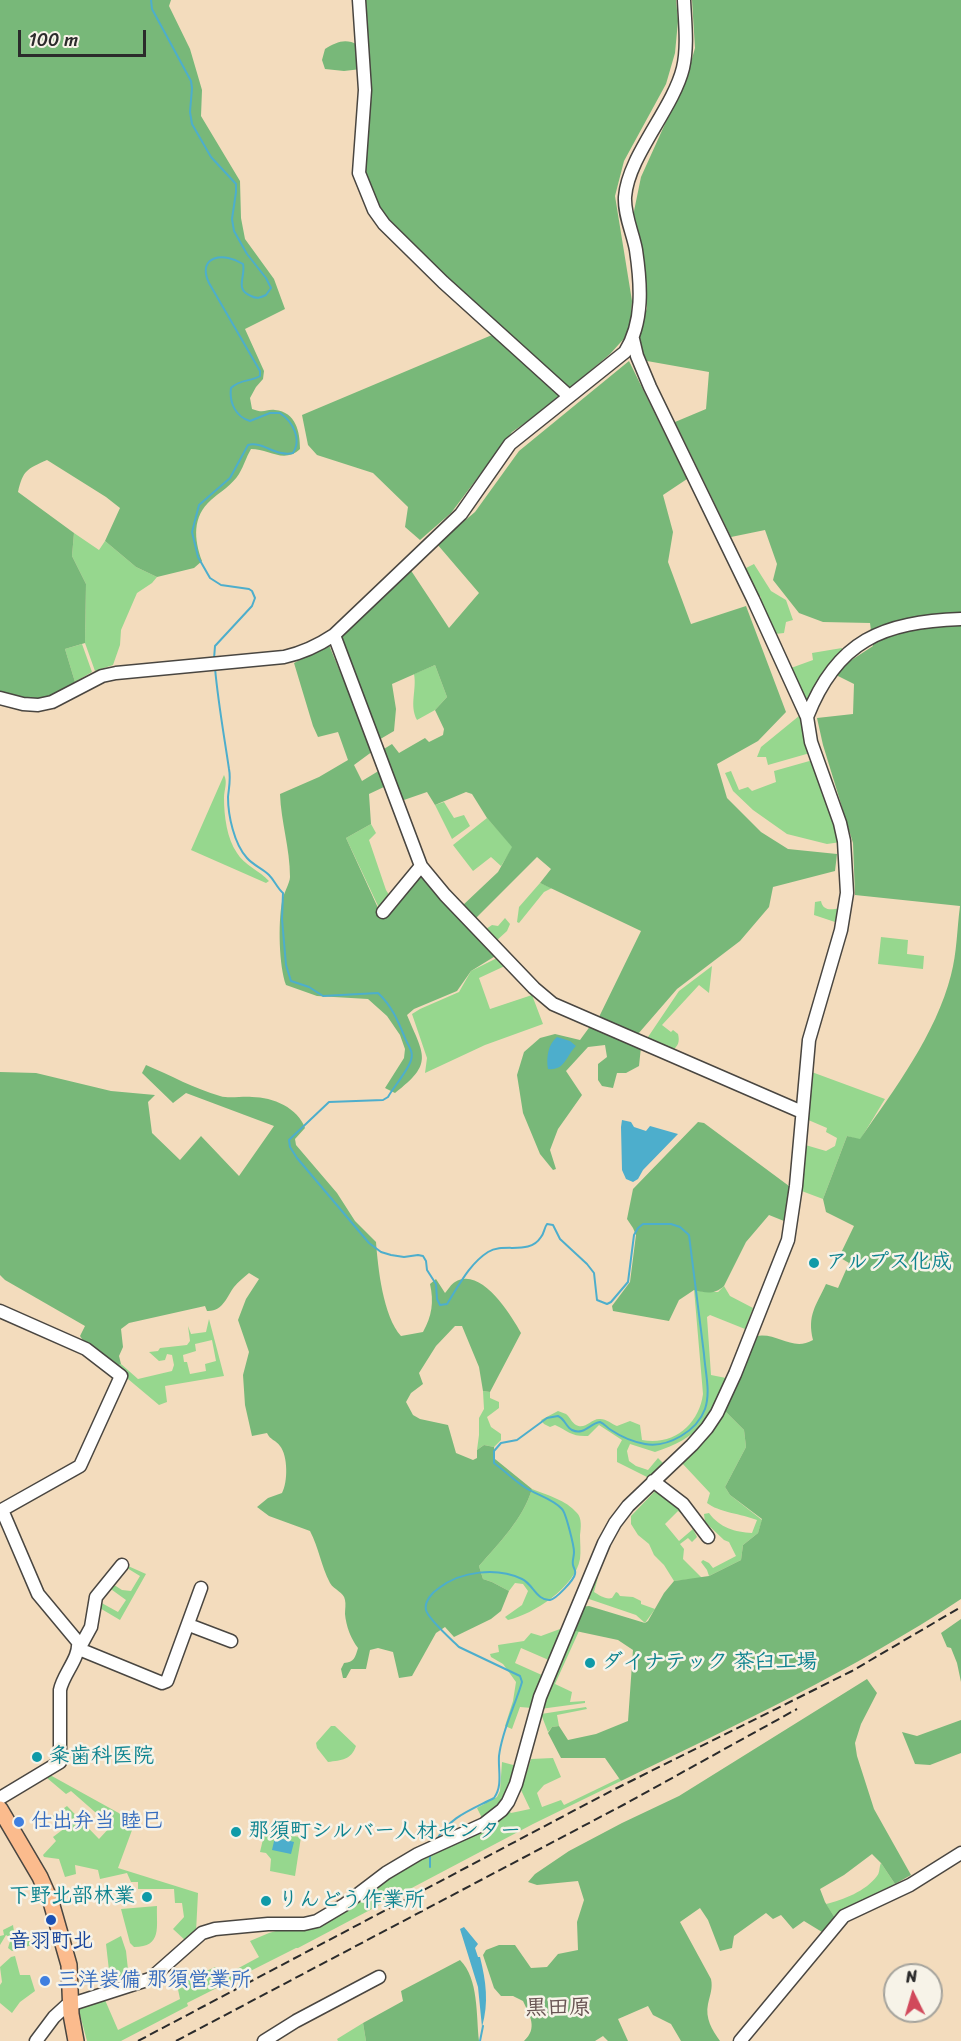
<!DOCTYPE html>
<meta charset="utf-8">
<style>
body{margin:0}
#map{position:relative;width:961px;height:2041px;overflow:hidden;background:#f3dcbd;font-family:Sriracha,sans-serif}
canvas{display:block}
.north{position:absolute;left:883px;top:1963px;width:60px;height:60px;box-sizing:border-box;background:#f7f3e8;border:2px solid #a5a39c;border-radius:50%;rotate:355deg;font-size:16px;font-weight:700;line-height:24px;text-align:center;color:#2b2b2b}
.north::after{content:'';display:block;margin:auto;width:21px;height:27px;background:#d1495b;clip-path:polygon(50% 0,100% 100%,50% 72%,0 100%)}
.scale{position:absolute;left:18px;top:30px;width:128px;height:27px;box-sizing:border-box;border:3px solid #2b2b2b;border-top:0;padding-left:8px;font-size:18px;line-height:21px;white-space:nowrap;color:#2b2b2b;-webkit-text-stroke:4px #f7f3e8;paint-order:stroke}
</style>
<div id="map">
<canvas width="961" height="2041"></canvas>
<div class="north">N</div>
<div class="scale">100 m</div>
</div>
<script>
const ctx = document.querySelector('canvas').getContext('2d');
ctx.lineJoin = 'round';
function fill(path, color) { ctx.fillStyle = color; ctx.fill(path, 'evenodd'); }
function strokePath(path, color, width, dash) { ctx.strokeStyle = color; ctx.lineWidth = width; ctx.lineCap = dash ? 'butt' : 'round'; ctx.setLineDash(dash || []); ctx.stroke(path); }
function label(font, color, halo, rows, align = 'center') {
  ctx.font = font + ' Sriracha,"Klee One",sans-serif'; ctx.lineWidth = 5; ctx.setLineDash([]); ctx.textBaseline = 'middle'; ctx.strokeStyle = halo; ctx.fillStyle = color; for (const [text, x, y, turn = 0] of rows) {
    ctx.save(); ctx.translate(x, y); ctx.rotate((+turn || 0) * Math.PI / 180); ctx.textAlign = isNaN(turn) ? turn : align; if (halo) ctx.strokeText(text, 0, 0); ctx.fillText(text, 0, 0); ctx.restore();
  }
}
fill(new Path2D(`
 M74,533l25,17 6,-9 31,26 21,10 -5,6 -15,10 -16,37 -1,15 -7,20 -18,6 -10,-28 1,-59 -14,-28z
 M754,564l17,27 15,9 7,20 -7,2 -2,11 -9,1 -15,-29 1,-8 -6,-2 -11,-26z
 M82,644l10,28 -17,10 -10,-33z
 M842,648l1,3c-18,11 -26,34 -36,52l-16,-35 22,-8 -1,-7z
 M435,665l12,32 -12,13 -18,10c-8,-15 0,-30 -3,-46z
 M799,716l4,8 7,29 -42,12 -2,-8h-9l4,-10z
 M813,760l28,82 -14,2 -40,-10 -34,-24 -20,-19 -8,-18 6,-2 8,19 9,-3 4,4 24,-9 -2,-11z
 M224,775c4,7 0,15 0,23 0,18 3,41 13,55 7,12 23,18 32,28l-3,2 -75,-33z
 M444,802l10,16 10,-3 6,11 -18,13 -17,-34z
 M487,818l26,29 -12,19 -10,-9 -18,14 -20,-26z
 M371,824l5,9 -7,7 17,50 8,13 -15,5 -33,-70z
 M540,883l12,5 -8,4 -25,31 -2,-1 2,-15z
 M821,901c2,10 10,9 19,7l-2,15 -24,-8 1,-13z
 M476,918l10,11 6,-4 6,1 7,-8 5,6 -3,7 -12,11 -21,-22z
 M881,937l27,3 -1,14 17,2 -1,13 -45,-5z
 M499,957l8,8 -28,13 11,31 42,-14 11,29 -58,21 -60,28 2,-15 -15,-44 8,-5 39,-17 12,-21z
 M712,966l-3,27 -10,-8 -37,40 9,7 2,-2 5,4c2,8 0,12 -6,17l-26,-11 33,-49z
 M809,1071l76,28 -25,41 -13,-4 -24,63 -24,-9 3,-46 24,7 9,-5 2,-8 -11,-6 1,-4 -21,-9z
 M724,1286l6,10 23,12 -8,21 -35,-14 -3,2 4,58 15,3c-15,42 -28,60 -71,74l-25,-8 -3,7 2,10 7,5 12,4 10,-12 5,5 -14,15 -32,-16v-13l5,-9 -20,-13 -3,-2 -11,11c-16,1 -20,-5 -33,-11l-5,2 -6,-3 -3,-4 17,-9 8,3c4,3 6,9 10,11 9,5 15,-6 23,-6 6,-1 13,5 18,7l13,-5 10,4 2,15c32,6 57,-16 61,-46l-9,-105 10,3h14z
 M209,1319l15,57 -59,10 2,16 -8,3 -31,-26 -11,-13 4,-2 17,15 34,-8 2,-6 -2,-10 -5,-1 -2,6 -6,1 -10,-9 9,-1 2,-3 27,-3 3,-4 -2,-15 3,8 15,-2zM212,1340l4,21 -11,3 1,7 -16,3 -3,-12h-3l-1,-7 13,-4 -1,-7z
 M483,1391l7,1v6l9,4v6l-12,9 4,10 10,7v6l-7,7 -10,-2 -7,5 2,-15v-17l5,-9z
 M724,1410l20,20 2,17 -21,40 5,8 32,25 -4,13 -15,12 -2,15 -32,16 -2,-6 -6,-8 2,-2 6,3 4,5 23,-12 -7,-14 -5,-2 -19,-18 -1,-8 5,-1c11,15 26,19 43,20l5,-13c-15,-6 -39,-8 -50,-17l3,-10 -29,-31z
 M532,1489c15,6 34,11 45,24 5,5 4,15 3,22 0,8 1,16 0,24 -5,28 -46,55 -72,61l-3,-3 17,-12 6,-14 -5,-7 -8,-1 -6,8 -17,-9 -9,-3 -4,-13c20,-23 44,-47 53,-77z
 M657,1489l28,24 -2,2 -5,-4 -13,13 14,17 14,-12 4,8 -5,5 -4,-4 -8,6 4,5 -1,10 19,19 -28,3 -10,-16 -10,-10 -5,-11 -11,-9 -7,-11v-8z
 M128,1566l18,8 -26,46 -22,-13v-6l20,11 8,-12 -18,-13 3,-4 11,7 9,1 9,-15 -13,-8z
 M595,1576l3,1 -4,15c5,3 12,8 18,6l4,-6 2,1 2,3 13,1 8,4v3l14,5 -10,14 -9,-8 -47,-16 -2,-4z
 M560,1629l4,1 -13,31 -30,-13 -6,15 29,13 -12,32 -12,-1 -8,22 -7,-3 8,-25 3,-19 -13,-18 -12,-7 -1,-3 9,-2 -1,-7 26,-4 7,-8 10,3z
 M571,1630l8,1 -24,53 17,8 -2,10 15,-1v2l-45,6z
 M586,1707l1,2 -30,6 2,11 -7,1 -4,5 -7,-18z
 M331,1726h4l21,20c-5,14 -14,14 -28,16l-11,-14 -1,-5z
 M553,1758l8,19 -17,8 -7,8 5,14 19,-7 3,5 56,-27 1,3 -88,43 -235,124h-2l-109,55 1,3 -67,35h-34l-9,-34 27,-7 13,30 62,-31 -5,-24 3,-1 9,6 28,-13 7,10 37,-20 -9,-16 19,-8 75,-22 37,-28 40,-24 58,-26 16,-9 14,-13 2,2 19,-4 -9,-19 10,-31z
 M502,1762l15,4 -11,37 -23,17 -6,-12 20,-11 3,-6z
 M50,1775l85,47 -17,46 80,25 -2,39 -10,9 -13,-12 11,-12 -2,-14h-7l-1,-14h-36v-7h-7l-4,-9 -27,6 -2,-9 -23,-5 1,9 -11,3 -6,-18 -15,-2 -1,-2 13,-14 -3,-4 21,-16 -5,-5 -6,5 -3,-1 -5,3 -5,-5 17,-12 32,33 12,-13 -40,-35 -5,3 -19,-16z
 M267,1833l34,4 -6,39 -25,-5 1,-12 -5,-6 -6,-1 4,-17z
 M881,1863l14,21 -13,9 -47,25 -9,-14c17,-4 40,-13 51,-28 3,-3 2,-9 4,-13z
 M157,1906c-1,20 6,41 -23,41l-4,-4 -9,-34z
 M13,1925l2,13h13l4,7 -20,6 -4,-3 3,-10 -5,-3 -6,10v-9l4,-1 -1,-5z
 M121,1936l5,15 3,28 -18,9 -5,-44z
 M15,1956l5,19h10l5,16 -15,11 -8,11 -12,-10v-18l2,-3 -2,-15 11,-10z
 M363,2023l3,18h-28l-1,-2z`), '#96d78e');
fill(new Path2D(`
 M0,0h171l-2,6 21,43 12,41 -1,26 39,65 1,37 4,21 29,40 11,30 -40,20 19,42 -1,8 -7,8 -6,11 2,11c13,5 13,0 23,1 21,2 25,22 25,39 -16,15 -31,0 -49,0 -5,8 -7,17 -12,25 -7,11 -19,18 -28,26 -19,17 -17,39 -9,61l-8,7 -37,9 -21,-10 -31,-26 15,-33 -14,-11 -59,-37c-20,9 -24,10 -29,32l56,41 -2,23 14,28 -1,59 -20,6 10,33c-26,19 -43,21 -75,11z
 M355,0h321l2,21 -3,32 -9,31 -42,77 -9,35 17,105 -2,31 -20,22 -41,35 -112,-99 -69,-68 -19,-33 -7,-27 -1,-93 -17,2 -19,-2 -3,-9 3,-11c12,-7 20,-11 33,-4z
 M692,0h269v1599c-107,71 -225,126 -340,182l-16,-23h-44l-13,-25 4,-6 7,-1 9,14 28,-6 32,-13 5,-71 -15,-10 -47,-10 9,-23 9,-1 56,17 3,-2 16,-28 10,-12 35,-5 32,-16 2,-15 15,-12 4,-14 -32,-24 -5,-8 21,-40 -2,-17 -20,-20 13,-26 15,-41 4,-7c22,-4 36,16 57,4 -6,-25 3,-34 13,-56l12,4 11,-25 -10,-6 15,-31 -28,-14 -3,-13 24,-63 13,3c34,-49 76,-105 91,-164 6,-22 6,-47 9,-69l-105,-11 -2,-52 -30,-98 -6,-27 36,-4 1,-30 -18,-9 11,-12 26,-17 -3,-23 -47,-1 -24,-9 -26,-33 4,-16 -12,-34 -34,7 -56,-115 31,-13 3,-37 -62,-11 -8,-16 -1,-9 9,-28 -14,-92 8,-39 47,-104 7,-25z
 M492,335l72,61 -52,36 -61,81 -31,27 -15,-13 3,-20 -35,-34 -56,-18 -9,-10 -6,-30z
 M629,361l58,118 -24,16 10,37 -5,30 23,62 55,-18 40,106 -28,29 -41,23 10,34 34,34 27,17 49,5 -2,17 -62,16 -4,20 -29,34 -63,48 -39,45 -39,-17 42,-86 -101,-48 11,-14 -14,-12 -63,63 -12,-14 36,-34 14,-25 -25,-29 -15,-24 -6,-2 -31,13 -8,-13 -26,9 -15,-15 -17,8 2,30 -25,14 32,70 45,-34 74,81 -26,16 -14,20 -43,18 -7,6c17,41 27,48 -12,78l-10,-5 19,-30 1,-9 -5,-14 -13,-19 -19,-17 -51,-3 -31,-11c-7,-19 -8,-62 -4,-83 1,-8 8,-19 8,-25 0,-29 -9,-55 -10,-83l39,-17 29,-17 -10,-28 -20,5 -5,-11 -19,-63 35,-18 44,106 -19,14 8,16 23,-14 -6,-15 13,-8 7,9 26,-15 4,4 14,-7 1,-6 -9,-19 12,-13 -12,-32 -43,19 4,25 -2,22 -17,10 -38,-105 71,-67 39,59 30,-35 -42,-49 38,-32 44,-61z
 M591,1025l50,22 -2,19 -13,7h-9l-4,15 -11,-2 -4,-6v-16l9,-7 -2,-12 -17,2 -22,24 16,24 -24,34 -8,21 6,19 -3,1 -13,-16 -17,-41 -6,-38 7,-23 16,-14 15,-4 25,6z
 M146,1065c24,10 49,24 74,31 9,3 22,0 32,1 21,0 46,11 53,31l-10,11 1,6 41,48 18,28 21,21c2,26 7,74 25,94l22,-4c9,-16 11,-30 7,-48l6,-5 9,14c3,-3 6,-9 10,-11 26,-16 56,33 66,51l-31,59 -7,-1 -4,-24 -17,-41h-7l-19,20 -17,27 4,11 -12,9 -5,9 7,13 7,4 28,6 8,28 17,7 4,-2v-8l7,-5 10,2 1,12 37,30c-9,30 -33,54 -53,77l4,13 9,3 17,9 -8,20 -10,8 -37,18 -9,-10 -9,6 -24,43 -13,2 -6,-26 -15,-4 -8,2 -4,19h-15l-5,9h-3l-2,-9 3,-6c10,-1 11,-5 14,-15 -7,-9 -12,-22 -13,-34 0,-5 1,-10 0,-14 -1,-8 -11,-10 -15,-17 -9,-17 -11,-35 -20,-52l-41,-15 -12,-9 11,-9 14,-5c6,-11 6,-37 -2,-47 -4,-6 -10,-6 -13,-13l-15,3 -7,-31 -2,-30 6,-23 -11,-32 8,-21 13,-20 -10,-6c-5,4 -11,9 -15,14 -7,9 -11,25 -27,24l-2,-5 -76,17 -8,6 2,18 -4,9 2,8 -4,2 -31,-21 -6,-9 5,-10 -80,-46 -5,-5v-203l36,1 75,18 44,4 -7,7 4,31 28,27 21,-24 38,40 35,-50 -88,-33 -13,10 -31,-30z
 M698,1122l6,1 85,63 3,9 -8,26 -15,-6 -23,27 -22,44c-10,9 -18,7 -30,4l-15,10 -10,21 -56,-10 -1,-5 18,-24 6,-47 -3,-7 -6,-9 6,-30z
 M961,1619v63l-4,-19 -6,-15 -4,-1 -6,-14z
 M867,1679l10,14 -16,31 -6,19 2,13 17,53 37,66 -16,9 -14,-21 -9,-9 -28,21 -24,14 5,13 10,16 -13,14 -18,-11 -11,8 -12,-14 -8,4 -7,-6 -32,23 -2,12 -12,3 -12,-31 -8,-12 -20,14 31,57c2,9 -1,16 -3,25 -3,14 4,26 12,37h-39l-10,-17 -18,-9 -5,-9 -30,13 10,22h-20l-5,-5 -8,5h-71c14,-13 6,-25 -1,-40l-10,-5h-12l-7,-8 -11,-33 3,-5 13,-5h16l16,23 16,-1 11,-13 20,-4 -1,-28 7,-22 -6,-19 -41,4 -9,-3 7,-8 34,-23 53,-28 57,-27z
 M961,1720v33l-31,12 -15,-1 -13,-32 15,4z
 M460,1960c19,19 16,55 19,81h-113l-3,-18 40,-22 -2,-10z`), '#78b879');
fill(new Path2D(`
 M557,1037l13,4 6,5c-10,10 -11,25 -28,23 -2,-11 0,-25 9,-32z
 M622,1120l9,2 3,5 12,4 4,-5 28,8 -35,36 -5,9 -5,3 -7,-3 -4,-9 -1,-43z
 M275,1837l19,5 -3,12 -19,-4z
 M464,1927l14,17 -3,4 3,9h2c6,24 9,46 2,70l-4,-40 -18,-58z`), '#4daecc');
strokePath(new Path2D(`
 M151,0l1,9 39,72 1,7 -2,24 2,12 19,33 25,27v8l-4,27 2,12 13,23 19,24 5,10 -5,7c-6,3 -9,4 -15,1 -17,-7 -5,-19 -8,-32 -18,-12 -47,-9 -34,19l51,88v5c-10,6 -20,3 -29,12 -2,15 5,29 19,33l20,-8h10c13,9 22,26 13,40 -18,4 -30,-12 -45,-8l-18,33 -31,27 -7,27 6,25 12,21 11,7 28,4 3,2 3,7 -3,8 -37,40 -1,13
 M215,668c3,34 9,67 14,101 2,10 0,18 -1,28 0,18 6,47 19,61 6,7 16,11 22,17 6,6 8,13 14,18l-1,26 4,46 5,16 18,6 14,9 55,-3c14,13 20,28 27,45 3,8 9,13 6,22 -2,9 -18,28 -23,37l-5,3 -54,2 -40,38 1,7 7,11 72,85 12,9 10,3 13,2 14,-2 5,1 3,5 1,9 9,14 1,15 3,6 7,-1c11,-17 22,-40 41,-52 16,-10 41,4 53,-15 3,-3 3,-9 6,-13l6,1 7,14 27,25 7,9 3,27 10,4 4,-2 17,-20 6,-47 4,-7 5,-4h28l9,3 9,8c5,39 10,79 15,119 1,17 7,38 1,55 -8,22 -37,39 -60,35 -11,-2 -25,-8 -34,-14 -5,-3 -6,-6 -11,-8 -10,1 -16,14 -28,8 -6,-3 -7,-11 -14,-14l-11,2 -30,22 -16,3 -7,8v12c11,8 21,18 32,25 11,7 27,11 36,21 4,4 12,37 12,43 0,5 -2,9 -1,13 1,5 3,4 2,9 -1,6 -19,25 -25,26 -13,1 -17,-16 -28,-21 -25,-12 -61,-8 -83,9 -6,4 -15,13 -13,22 2,9 26,30 33,37l61,29 2,6c-7,24 -20,48 -23,74 -1,14 4,30 -5,42 -23,12 -45,19 -58,43
 M430,1867v-12
 M480,2041l3,-15`), '#4daecc', 2);
const minor = new Path2D(`
 M359,0l6,90 -6,83 15,37 10,14 59,58 126,114
 M334,635l87,231 24,29 89,93 19,16 249,108
 M0,698l23,6 15,1 14,-3 50,-26 14,-3 168,-16c18,-4 35,-12 50,-22l127,-121 49,-70 115,-92c19,-30 16,-68 11,-102 -3,-17 -12,-35 -11,-53 3,-41 48,-88 58,-129 5,-22 2,-45 1,-68
 M807,717c30,-77 76,-95 154,-98
 M383,912l38,-46
 M0,1311l86,38 35,27 -41,90 -80,45
 M653,1481l30,23 25,33
 M122,1565l-26,32 -5,30 -12,22 83,34 5,-2 34,-93
 M189,1625l42,16
 M0,1798l60,-36v-72c3,-16 20,-32 18,-48l-40,-48 -36,-84
 M36,2041l18,-24 12,-11 84,-27 52,-46 13,-4 53,-5h36l13,-3 27,-16 42,-32 32,-19 66,-30 18,-14 6,-8 8,-18 24,-87 64,-154 11,-20 13,-17 64,-61 15,-17 10,-15 18,-39 53,-134 8,-54 13,-146 32,-110 6,-37 -3,-52 -4,-18 -29,-81 -4,-25 -54,-118 -103,-212 -13,-31 -4,-17
 M264,2041l32,-20 83,-44
 M740,2041l104,-125 66,-31 51,-32`);
const major = new Path2D(`
 M0,1809l40,68 11,25 18,63 2,49 5,27`);
strokePath(minor, '#494641', 15);
strokePath(major, '#494641', 18);
strokePath(minor, '#fff', 12);
strokePath(major, '#fbbb8d', 15);
strokePath(new Path2D(`
 M138,2041l475,-251 239,-119 109,-64
 M176,2041l449,-237 172,-95`), '#2b2b2b', 2, [9, 4.5]);
for (const [x, y, r, color] of [
 [814,1263,6,"#0f9aa8"],
 [590,1663,6,"#0f9aa8"],
 [37,1757,6,"#0f9aa8"],
 [19,1822,6,"#3f7fe0"],
 [236,1832,6,"#0f9aa8"],
 [147,1897,6,"#0f9aa8"],
 [266,1901,6,"#0f9aa8"],
 [51,1920,6,"#1a4fb4"],
 [45,1981,6,"#3f7fe0"]
]) { const dot = new Path2D(); dot.arc(x, y, r, 0, 2 * Math.PI); ctx.fillStyle = color; ctx.fill(dot); strokePath(dot, '#f7f3e8', 2); }
label('bold 21px', '#0d838f', '#f7f3e8', [
 ["アルプス化成",826,1263],
 ["ダイナテック 茶臼工場",602,1663],
 ["粂歯科医院",49,1757],
 ["那須町シルバー人材センター",248,1832],
 ["下野北部林業",135,1897,"right"],
 ["りんどう作業所",278,1901]
], 'left');
label('bold 21px', '#366cbe', '#f7f3e8', [
 ["仕出弁当 睦巳",31,1822],
 ["三洋装備 那須営業所",57,1981]
], 'left');
label('bold 21px', '#164399', '#f7f3e8', [
 ["音羽町北",51,1942]
]);
label('bold 22px', '#685453', '#f7f3e8', [
 ["黒田原",558,2008]
]);
</script>
